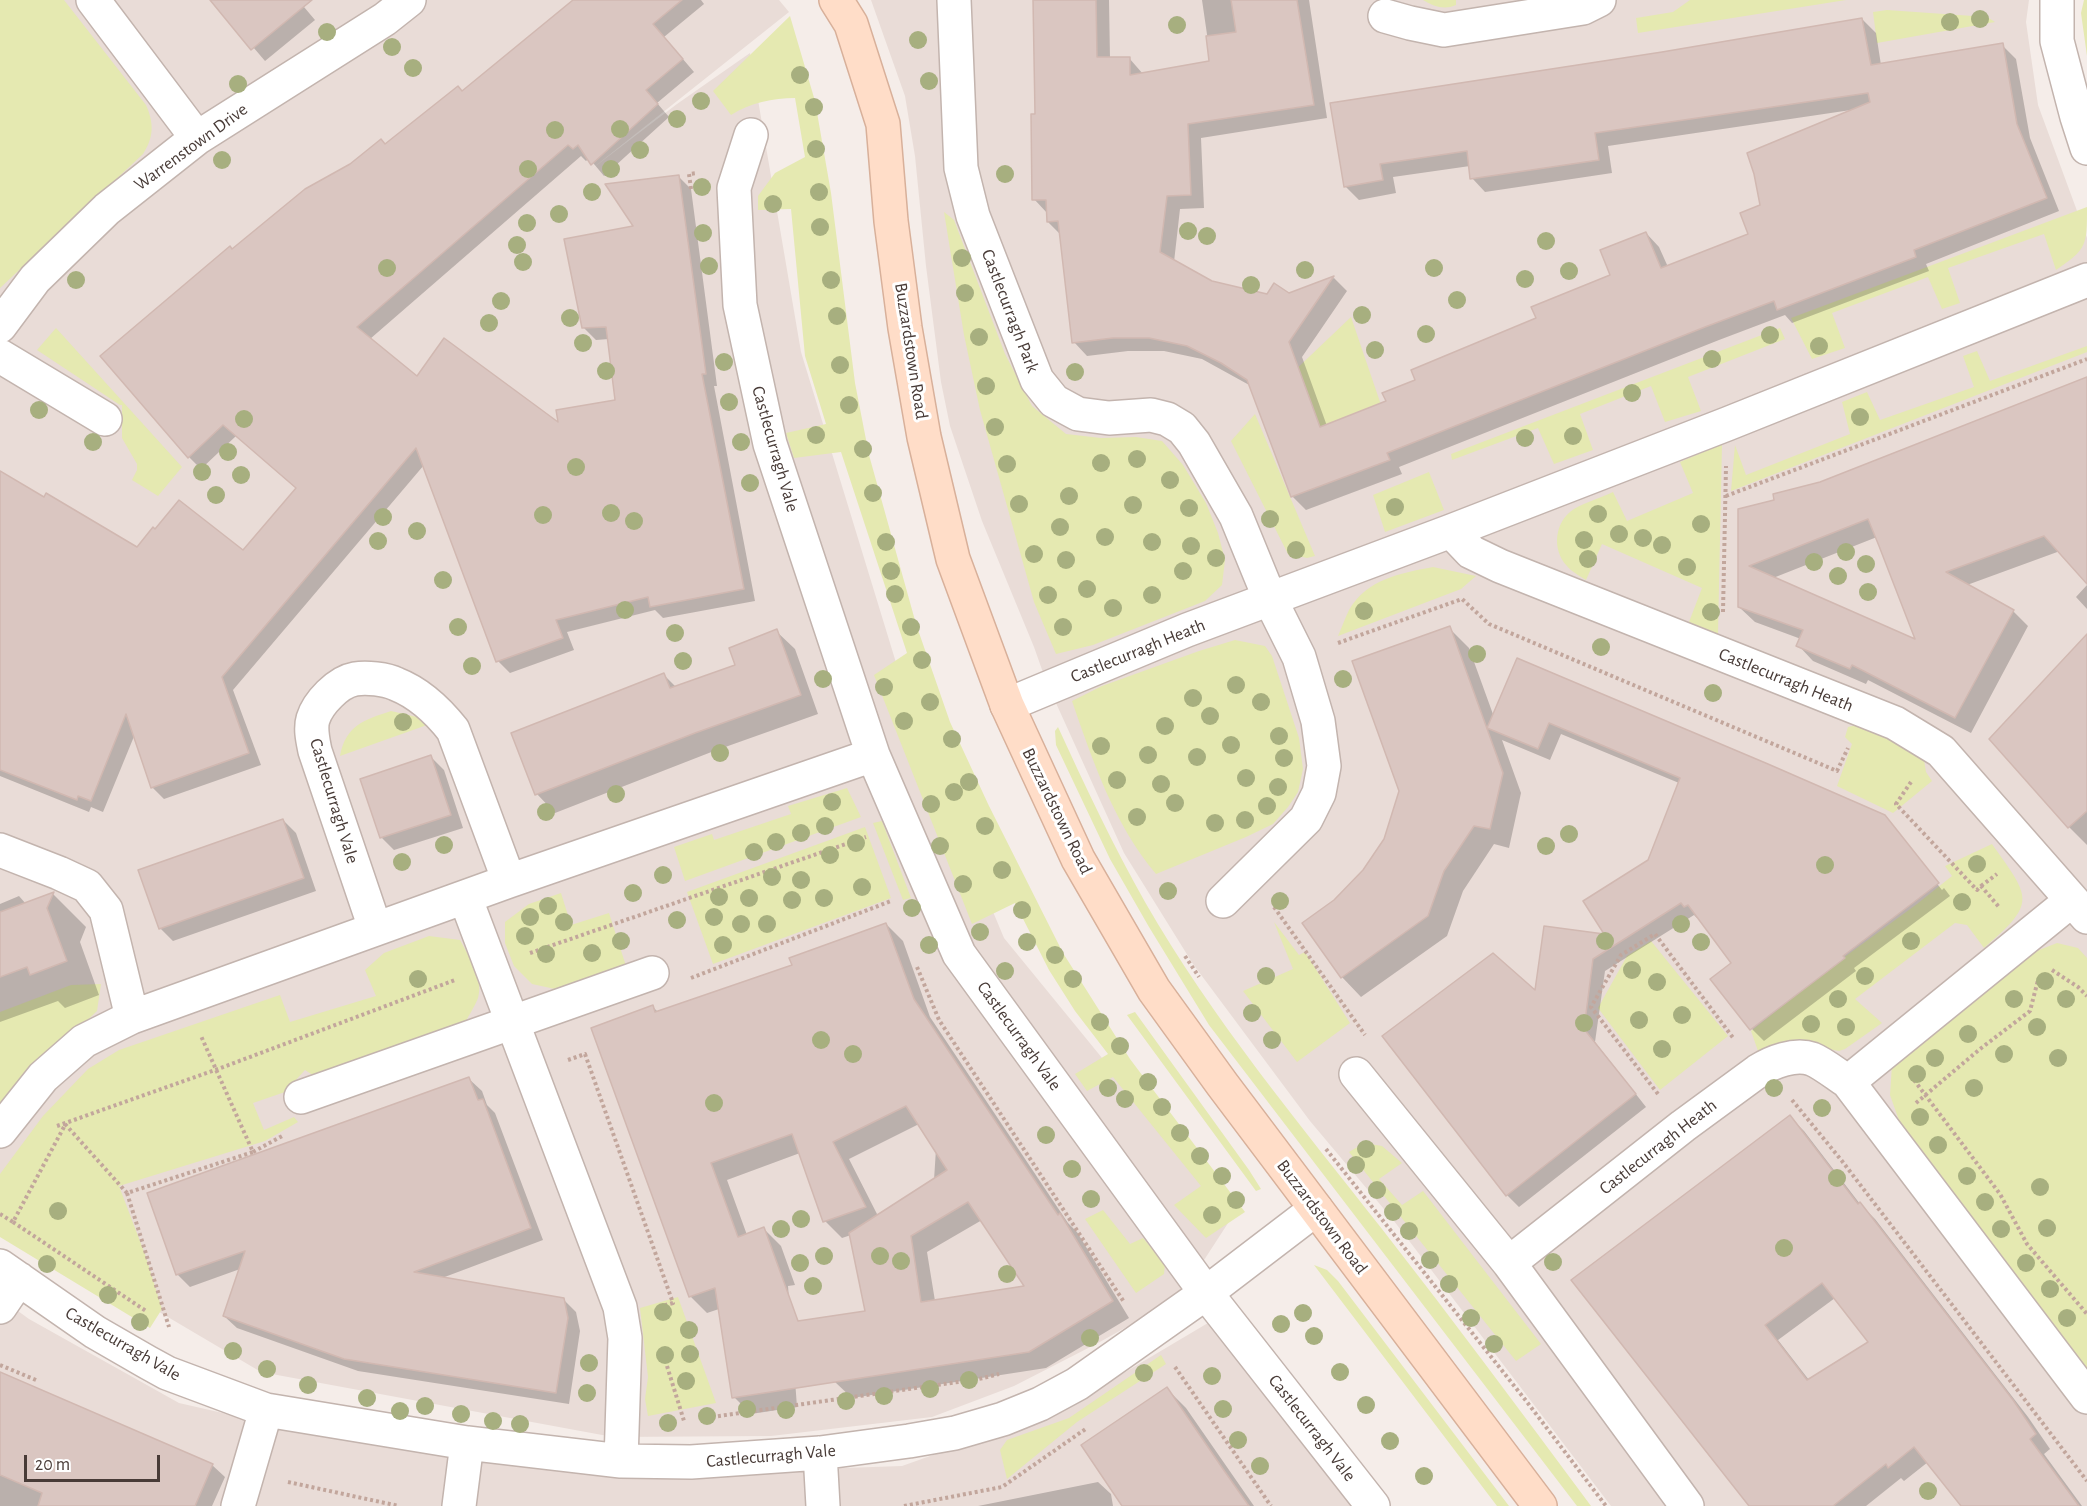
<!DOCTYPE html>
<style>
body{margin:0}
#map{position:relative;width:2087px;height:1506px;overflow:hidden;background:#f5ede9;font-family:"Alegreya Sans",sans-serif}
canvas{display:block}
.scale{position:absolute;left:24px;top:1455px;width:136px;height:27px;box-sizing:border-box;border:3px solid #483b37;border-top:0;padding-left:8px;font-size:18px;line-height:21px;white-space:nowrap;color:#483b37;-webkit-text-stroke:4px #fff;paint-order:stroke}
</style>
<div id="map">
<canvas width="2087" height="1506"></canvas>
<div class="scale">20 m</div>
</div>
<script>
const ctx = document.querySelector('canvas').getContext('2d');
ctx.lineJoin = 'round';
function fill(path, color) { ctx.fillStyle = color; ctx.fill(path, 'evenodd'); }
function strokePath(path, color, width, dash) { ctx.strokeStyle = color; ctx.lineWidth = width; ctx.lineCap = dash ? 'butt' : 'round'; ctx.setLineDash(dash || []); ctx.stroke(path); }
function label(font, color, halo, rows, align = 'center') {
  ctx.font = font + ' "Alegreya Sans",sans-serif'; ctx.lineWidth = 6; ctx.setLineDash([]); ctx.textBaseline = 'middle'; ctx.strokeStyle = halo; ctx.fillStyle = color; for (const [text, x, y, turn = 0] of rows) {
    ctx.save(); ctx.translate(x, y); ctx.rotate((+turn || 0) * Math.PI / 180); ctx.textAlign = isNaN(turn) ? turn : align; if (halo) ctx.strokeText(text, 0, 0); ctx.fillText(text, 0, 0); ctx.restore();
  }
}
fill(new Path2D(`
 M0,0h779l10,12 -200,159 88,-67 73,-51 51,299 115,376 88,210 228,279 -52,80 -82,46 -84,43 -82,31 -161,19 -158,1 -352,-65 -261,-154z
 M871,0h1158l-3,22 12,83 49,133v1268h-476l-217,-285 -84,-100 -117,-157 -69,-111 -78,-172 -12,-34 -52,-126 -32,-95 -9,-44 -15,-116 -11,-110 -10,-60z
 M0,1298l29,21 150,84 118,27 344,45 261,-9 161,-57 150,-89 154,186h-1367z`), '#e9dcd7');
fill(new Path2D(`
 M0,0h64l82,105c8,18 8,32 -3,49l-143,134z
 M1423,0h33v5c-11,5 -22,2 -33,-5z
 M1690,0h156l-208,33 -2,-15 37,-6z
 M2084,0h3v56l-6,-43z
 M1887,10l100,7 8,5 -118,21 -4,-31z
 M790,16l25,85 16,92 24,190 14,72 47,169 34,98 39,84 74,147 67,106 115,153 -39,26 -32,-33 27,-19 -88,-109 -26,14 -12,-17 33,-20 -33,-43 -26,-41 -34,-67 -43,21 -98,-249 33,-22 -66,-201 -47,6 -8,-25 40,-9 -21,-68 -14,-147 -33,1v-14l17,-23 30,-16 -10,-59c-22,0 -45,5 -64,17l-18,-24z
 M2087,207c0,39 0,42 -31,63l-12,-36 -96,34 12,35 -18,6 -14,-32 -96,36 13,35 -33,11 -21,-41z
 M944,212l10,8 51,134 27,52 34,28 35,4 35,-1 26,4 21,24 23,38 12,30 7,27 -3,25 -17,16 -112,44 -37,9 -22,-52 -54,-192 -16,-75z
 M1351,317l42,123 -23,-32 -50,19 -16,-44 -36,13z
 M56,328l126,139 -24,29 -26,-16 5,-10v-6l-15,-26v-33h-2l-83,-55z
 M1780,328l5,11 -97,38 13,34 -36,11 -14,-36 -71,28 13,36 -39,14 -16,-36 -86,32 -1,-6z
 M2087,346v6l-356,139 4,-46 11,30 104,-41 -8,-32 25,-10 13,28 94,-33 -11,-31 14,-5 13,30z
 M1255,414l60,142 -8,2 -19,-4 -57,-113z
 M1722,444l-4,190 -29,-12 13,-34 -100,-44 -16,36c-6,-4 -14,-8 -19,-14 -16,-17 -12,-45 7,-57 12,-7 26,-11 39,-17l14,29 66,-28 -13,-31z
 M1429,472l15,38 -59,22 -12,-37z
 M1433,567l43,9 -15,13 -123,47c4,-9 7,-18 11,-26 18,-31 52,-37 84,-43z
 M1235,640l30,6 7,10 27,82 4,31 -5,23 -10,15 -15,17 -27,13 -90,37c-42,-50 -63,-112 -84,-173l30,-15 97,-35z
 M391,711l26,6 10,8 -87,31c6,-31 24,-36 51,-45z
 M1857,725l28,7 38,22 3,18 6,9 -39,32 -56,-27 15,-42 -7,-7 3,-10z
 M1058,727c27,59 55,118 87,175 67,117 154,221 237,327 71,91 140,184 209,277h-14l-368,-481 -60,-98 -39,-68 -54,-114 -1,-14z
 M847,788l14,29 -176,64 -11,-34 38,-13 2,6 77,-26 -3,-8z
 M882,821l29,77 -8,2 -30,-77z
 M865,827l26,71 -178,66 -26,-72z
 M1992,844c38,54 46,58 -8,104l-17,-23 -12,-2 -100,76 27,24 -37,26 -6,2 -48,-9 -20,3 -13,6 -7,-20 84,-67 82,-60 35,-28 -7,-10z
 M561,893l10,32 38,-12 17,53 -71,23 -23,-5 -18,-18 -9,-23v-21l24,-18z
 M1274,922l25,33 6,-3 45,71 -53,39 -54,-71 50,-22z
 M429,936l31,4c9,17 24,38 18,58 -3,8 -9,17 -13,25l-146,56 -14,-9 -20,22 -32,11 11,27 30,-13 4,5 -33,19 -146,45 27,71 16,52 -12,19 -150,-91v-63l43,-58 45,-47 31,-19 161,-55 10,27 86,-26 -11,-26 19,-17z
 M1651,941l77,95 -68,54 -62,-82 29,-52z
 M2057,943l21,5 9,10v410l-186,-242 -11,-31 2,-30 132,-109z
 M101,984l-4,27 -97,92v-91l71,-27z
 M1135,1012l114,158 12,19 -5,2 -129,-176z
 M1364,1143l18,3 20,17 -23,16 23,26 21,-14 118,153 -25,17 -167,-209z
 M1103,1210l27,34 13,-6 22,26 -1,10 -28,19 -51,-74z
 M1314,1265l13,5 11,11 171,225h-12z
 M678,1297l38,106 -68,13 -3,-17 3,-22 -8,-69z
 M1161,1355l5,9 -89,58 -70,57 -7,-29 7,-10 62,-22z`), '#e5e9b1');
fill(new Path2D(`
 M213,0h99l-8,7 11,13 -50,41z
 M575,0h126l3,4 -40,33 30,35 -37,31 12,14 -65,59 -15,-18 -3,3 -5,-5 -211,183 48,39 142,47 57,-24 -8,-62 -13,1 -12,-12 52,-101 42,-51 13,13 26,197h-3l41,215 -92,17 -8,-8 -88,22 7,18 -64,23 -12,-12 -74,-196 -191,225 28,75 -97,34 -12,-12 -17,-53 -32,78 -12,-5 -2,5 -89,-36v-303l137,76 107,3 53,-63 -61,-53 -35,33 -12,-12 44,-206 230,-158z
 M1033,0h76l1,59 19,-1 14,16 68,-12 -9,-62h107l18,118 -126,20 3,70 -24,1 -6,53 38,20 55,13h22l45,-17 13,13 -45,66 25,69 61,-24 29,-21 121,-62 74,-43 34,-43 13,14 9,20 82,-32 12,-29 89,-96 -243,36 4,27 -127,19 -13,-14 -2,-12 -77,11 3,16 -37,7 -14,-14 -13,-82 330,-50 200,-35 14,14 5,32 121,-20 14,14 14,79 29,73 -133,53 3,7 -137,52 -7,-8 -66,25 -320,127 3,7 -96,36 -14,-14 -41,-110 -49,-27 -38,-8h-36l-41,5 -13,-14 -13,-107 -13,-13v-8l-14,-15 2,-83z
 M2087,378v204l-27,-31 -93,34 46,26 15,15 -57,107 -103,-53 -2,4 -53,-23 -15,-16 3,-6 -46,-17 -16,-15 1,-96 36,-10zM1877,537l41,105 -145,-64z
 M2087,585v24l-11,-12z
 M1449,628l20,20 25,69 24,-57 373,165 51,65 2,-2 6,8 -96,72 2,3 -92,70 -12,-12 -40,-50 21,-16 -34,-46 -2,1 -3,-3 -89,56 -10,71 51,65 -127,100 -12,-12 30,-202 70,-57 42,-75 30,-78 -118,-49 -11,26 -48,-20 19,53 -12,55 -15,-4 -31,47 -16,45 -86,61 -19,-20 -38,-54 31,-22 29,-30 22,-32z
 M776,631l19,18 23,65 -104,37 -159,62 -18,-19 127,-119 12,12 61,-21z
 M2087,738v107l-18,-18z
 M431,757l13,13 19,58 -69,22 -12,-12 -20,-58z
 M283,820l13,13 20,58 -143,50 -13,-13z
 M53,894l33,33 -6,15 19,53 -34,13 -7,-7 -58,21v-118l19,-8 7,8z
 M886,924l17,17 27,76 138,206 9,9 52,86 -83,50 -194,30 -17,-16 32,-70 -16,-77 -9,3 -17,-17 -25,-68 -73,27 20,55 17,-6 17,17 14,39 -7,1 9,121 -46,7 -17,-17 -15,-88 -12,4 -17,-17 -38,-290 6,6 136,-46zM919,1124l17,25 -2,31 -56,36 -29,-57zM982,1220l45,67 -92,14 -8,-49z
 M469,1079l13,12 5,14 8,8 48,127 -101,38 121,21 13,13 4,19 -11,73 -211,-33 -121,-43 -13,-12 16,-47 -50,18 -13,-13z
 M1790,1117l14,14 56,73 15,15 153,198 22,32 -6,5 38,52h-121l-33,-44 -24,19 -3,-3 -35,28h-116l-177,-226zM1835,1298l35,44 -61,38 -31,-40z
 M0,1374l212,91 13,12 -13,29h-212z
 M1167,1389l19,19 68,98h-86z
 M1098,1482l13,12 2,12h-135z`), '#0003');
const building = new Path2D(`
 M210,0h102l-61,50z
 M573,0h109l-29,24 30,35 -37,31 12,14 -67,61 -13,-20 -5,4 -5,-4 -211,182 60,49 27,-38 114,84 -2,-12 59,-10 -9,-73 -24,1 -18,-89 69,-13 -28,-42 74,-9 27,199h-4l42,215 -94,18 -2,-10 -92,23 7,18 -67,24 -80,-214 -194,229 27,76 -98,35 -25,-74 -35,87 -13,-5 -1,4 -77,-30v-299l44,26 2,-4 91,54 16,-20 2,2 24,-29 64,50 53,-62 -73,-63 -35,33 -88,-102 130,-110 2,3 73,-60 45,-25 31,-25 4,5 73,-58 4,5z
 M1033,0h63l1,57h33v18l79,-14 -3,-25 30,-4 -5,-32h66l17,105 -126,19 3,71 -24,1 -7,56 52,29 55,13 7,-11 15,10 45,-17 -45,66 31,85 66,-26 -4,-8 33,-13 -4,-10 125,-52 -5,-11 79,-32 -10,-25 46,-18 15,36 87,-34 -8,-21 20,-8 -6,-31 -7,-21 123,-51 -2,-9 -273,40 4,27 -129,19 -3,-28 -87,13 3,16 -39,7 -14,-84 332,-51 200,-34 9,47 132,-22 14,81 30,74 -133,52 2,7 -139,53 -3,-9 -69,26 -318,126 3,7 -99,37 -44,-117 -26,-17 -34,-17 -38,-8h-36l-41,5 -14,-122 -11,1 -1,-22h-14l-1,-86h4z
 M2087,377v207l-43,-48 -98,36 68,38 -59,108 -103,-53 -2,4 -54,-23 7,-16 -65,-23v-98l36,-9 -1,-6 47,-12zM1868,519l11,27 36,93 -166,-73z
 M1450,626l53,147 -13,56 -16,-3 -30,45 -16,45 -87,62 -39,-55 32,-23 29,-30 21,-31 15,-48 -47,-130z
 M777,629l24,66 -106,38 -160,62 -24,-62 153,-60 6,15 65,-23 -6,-17z
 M2087,634v177l-19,17 -79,-89z
 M1517,658l251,106 117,51 54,68 -96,73 2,2 -95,72 -40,-51 21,-16 -43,-58 -4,2 -3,-4 -88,56 -9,70 52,65 -130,102 -124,-160 111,-83 42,37 9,-64 60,8 -21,-33 65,-41 32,-82 -131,-55 -11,26 -51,-21z
 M431,755l20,60 -71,23 -20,-59z
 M283,819l21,59 -145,51 -21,-59z
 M54,892l-7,16 20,53 -37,14 -3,-8 -27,10v-65z
 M886,923l28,76 144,216 2,-2 53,88 -84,51 -297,46 -17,-110 -26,9 -98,-269 62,-23 2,7 137,-47 -3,-7zM906,1106l41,64 -98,63 16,78 -67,10 -34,-94 -26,10 -27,-74 81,-29 31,88 43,-15 -33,-65zM968,1202l56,84 -103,16 -10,-66z
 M469,1077l9,23 5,-1 48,129 -117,44 150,26 4,20 -12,75 -212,-34 -121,-43 22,-65 -69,24 -29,-82z
 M1790,1115l68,89 2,-2 153,198 23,34 -6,5 49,67h-118l-47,-59 -26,21 -2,-4 -53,42h-84l-178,-226zM1822,1283l46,59 -61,38 -42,-55z
 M0,1372l213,92 -18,42h-157l4,-13 -42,-18z
 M1167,1387l56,82 26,37h-127l-41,-61z`);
fill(building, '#dac6c1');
strokePath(building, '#d1b8b1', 1.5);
const street = new Path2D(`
 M93,0l104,138
 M954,0l7,168 12,48 64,164 17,21 24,13 31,4 42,-3 16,4 15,9 12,15 42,73 34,83 29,58 19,64 6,45 -5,27 -13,26 -83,82
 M2057,0v41l20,76 10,31
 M1385,16l25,7 34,7 139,-22 16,-8
 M751,135l-17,53 6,117 30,139 103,311 86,199 247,339 167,213
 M0,326l35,-47 72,-70 90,-71 188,-119 24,-19
 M0,356l105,63
 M1451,531l20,21 29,14 395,157 46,28 146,166
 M1007,705l180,-75 264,-99 276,-107 360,-144
 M0,850l59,23 28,13 19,24 26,107
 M465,897l155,410 5,31 -4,123
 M375,928l-60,-177c-2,-10 -5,-22 -2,-32 5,-16 25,-37 42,-40 11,-2 31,0 41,5 23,9 42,27 57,46l56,151
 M1356,1074l153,189 178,243
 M1848,1082l224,-182
 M301,1097l351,-124
 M0,1131l43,-54 41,-36 48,-24 377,-136 364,-126
 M1509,1263l174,-137 75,-55c14,-9 37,-18 54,-12 12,5 25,16 36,23l239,315
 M0,1266l95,66 52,30 20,11 99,37 201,33 154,18 70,1 129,-9 89,-12 46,-8 48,-14 37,-15 37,-20 129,-91 110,-84
 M0,1307l19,-28
 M820,1453l3,53
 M238,1506l28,-96
 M459,1506l8,-63`);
const secondary = new Path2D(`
 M836,0l15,24 32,100 8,97 14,107 19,109 29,122 54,146 71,154 76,131 68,94 318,422`);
strokePath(street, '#c3b4ae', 36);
strokePath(secondary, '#d8b09a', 36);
strokePath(new Path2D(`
 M691,189l-2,-15 8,-1
 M1726,496l361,-137
 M1723,612l3,-146
 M1338,643l124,-44 27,25 348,147 11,-23
 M1911,782l-15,22 81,86 4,-4 18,21
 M1981,886l16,-12
 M1274,907l91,128
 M530,953l336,-116
 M1185,956l14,21
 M917,967l22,53 185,282
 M2052,970l26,17 9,9
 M691,978l200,-77
 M568,1060l17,-6 88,249 -11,3
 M1914,1080l86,114 27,50 60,70
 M1658,1094l-67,-87 30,-52 34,-21 79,105
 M1792,1100l50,61 245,320
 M1916,1103l64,-54 50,-38 8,-31
 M65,1124l62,69 126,-41 -52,-116
 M57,1126l161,-57 237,-89
 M1326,1149l201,253 79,104
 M253,1152l31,-17
 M127,1193l42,134
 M0,1214l13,8 52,-97
 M13,1222l133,89
 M0,1365l36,15
 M667,1366l17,55
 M1175,1367l96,139
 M712,1417l267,-38 20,-5
 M288,1482l111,24
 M904,1506l98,-19 85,-59`), '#c2a69c', 4, [3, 3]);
strokePath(street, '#fff', 33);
strokePath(secondary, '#ffddc8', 33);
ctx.fillStyle = '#a7af7f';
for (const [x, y] of [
 [1980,19],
 [1950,22],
 [1177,25],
 [327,32],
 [918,40],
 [392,47],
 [413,68],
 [800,75],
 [929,81],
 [238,84],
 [701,101],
 [814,107],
 [677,119],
 [620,129],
 [555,130],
 [816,149],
 [640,150],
 [222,160],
 [528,169],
 [611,169],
 [1005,174],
 [702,187],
 [592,192],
 [819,192],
 [773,204],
 [559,214],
 [527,223],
 [820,227],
 [1188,231],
 [703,233],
 [1207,236],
 [1546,241],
 [517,245],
 [962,258],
 [523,262],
 [709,266],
 [387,268],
 [1434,268],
 [1305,270],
 [1569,271],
 [1525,279],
 [76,280],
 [831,280],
 [1251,285],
 [965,293],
 [1457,300],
 [501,301],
 [1362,315],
 [837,316],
 [570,318],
 [489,323],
 [1426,334],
 [1770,335],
 [979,337],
 [583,343],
 [1819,346],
 [1375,350],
 [1712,359],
 [724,362],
 [840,365],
 [606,371],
 [1075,372],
 [986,386],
 [1632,393],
 [729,402],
 [849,405],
 [39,410],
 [1860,417],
 [244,419],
 [995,427],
 [816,435],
 [1573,436],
 [1525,438],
 [93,442],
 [741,442],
 [863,449],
 [228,452],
 [1137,459],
 [1101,463],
 [1007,464],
 [576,467],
 [202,472],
 [241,475],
 [1170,480],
 [750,483],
 [873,493],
 [216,495],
 [1069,496],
 [1019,504],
 [1133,505],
 [1395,507],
 [1189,508],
 [611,513],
 [1598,514],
 [543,515],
 [383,517],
 [1270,519],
 [634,521],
 [1701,524],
 [1060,527],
 [417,531],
 [1619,534],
 [1105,537],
 [1643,538],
 [1584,540],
 [378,541],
 [886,542],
 [1152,542],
 [1662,545],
 [1191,546],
 [1296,550],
 [1846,552],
 [1034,554],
 [1216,558],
 [1588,559],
 [1066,560],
 [1814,562],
 [1866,564],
 [1687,567],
 [891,571],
 [1183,571],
 [1838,576],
 [443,580],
 [1087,589],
 [1868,592],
 [895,594],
 [1048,595],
 [1152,595],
 [1113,608],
 [625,610],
 [1364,611],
 [1711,612],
 [458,627],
 [911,627],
 [1063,627],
 [675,633],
 [1601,647],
 [1477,654],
 [922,660],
 [683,661],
 [472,666],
 [823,679],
 [1343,679],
 [1236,685],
 [884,687],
 [1713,693],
 [1193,698],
 [930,702],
 [1261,702],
 [1210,716],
 [904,721],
 [403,722],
 [1165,726],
 [1279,736],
 [952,739],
 [1231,745],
 [1101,746],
 [720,753],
 [1148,755],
 [1197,757],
 [1284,758],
 [1246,778],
 [1117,780],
 [969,782],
 [1161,784],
 [1278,787],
 [954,792],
 [616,794],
 [832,802],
 [1175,803],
 [931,804],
 [1267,806],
 [546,812],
 [1137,817],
 [1245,820],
 [1215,823],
 [825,826],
 [985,826],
 [801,833],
 [1569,834],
 [776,842],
 [856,843],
 [444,845],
 [940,846],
 [1546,846],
 [754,852],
 [830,855],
 [402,862],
 [1977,864],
 [1825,865],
 [1002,870],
 [663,875],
 [772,877],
 [801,880],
 [963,884],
 [862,887],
 [1168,891],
 [633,893],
 [719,897],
 [749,898],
 [824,898],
 [792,900],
 [1280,901],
 [1962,902],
 [548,906],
 [912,908],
 [1022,910],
 [530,917],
 [714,917],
 [677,920],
 [564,922],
 [741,924],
 [767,924],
 [1681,924],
 [980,932],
 [525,936],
 [621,941],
 [1605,941],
 [1911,941],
 [1027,942],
 [1701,942],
 [723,945],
 [929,945],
 [592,953],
 [546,954],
 [1055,955],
 [1632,970],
 [1005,971],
 [1266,976],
 [1865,976],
 [418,979],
 [1073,979],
 [2045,981],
 [1657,982],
 [1838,999],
 [2014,999],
 [2066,999],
 [1252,1013],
 [1682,1015],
 [1639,1020],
 [1100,1022],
 [1584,1023],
 [1811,1024],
 [1846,1027],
 [2037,1027],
 [1968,1034],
 [821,1040],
 [1272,1040],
 [1120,1046],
 [1662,1049],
 [853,1054],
 [2004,1054],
 [1935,1058],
 [2058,1058],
 [1917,1074],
 [1148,1082],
 [1108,1088],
 [1774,1088],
 [1974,1088],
 [1125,1099],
 [714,1103],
 [1162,1107],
 [1822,1108],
 [1920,1117],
 [1180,1133],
 [1046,1135],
 [1938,1145],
 [1366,1149],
 [1200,1156],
 [1356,1165],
 [1072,1169],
 [1222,1176],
 [1967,1176],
 [1837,1178],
 [2040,1187],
 [1377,1190],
 [1091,1199],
 [1236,1200],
 [1985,1202],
 [58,1211],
 [1393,1212],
 [1212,1215],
 [801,1219],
 [2047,1228],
 [781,1229],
 [2001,1229],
 [1409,1231],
 [1784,1248],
 [824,1256],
 [880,1256],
 [1430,1260],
 [901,1261],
 [1553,1262],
 [800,1263],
 [2026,1263],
 [47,1264],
 [1007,1274],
 [1449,1284],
 [813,1286],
 [2050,1289],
 [108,1295],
 [663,1312],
 [1303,1313],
 [1471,1318],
 [2067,1318],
 [140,1322],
 [1281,1324],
 [689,1330],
 [1314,1336],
 [1090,1338],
 [1494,1344],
 [233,1351],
 [690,1354],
 [665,1355],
 [589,1363],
 [267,1369],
 [1340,1372],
 [1144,1373],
 [1212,1376],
 [969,1380],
 [686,1381],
 [308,1385],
 [930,1389],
 [587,1393],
 [884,1396],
 [367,1398],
 [846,1401],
 [1366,1405],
 [425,1406],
 [747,1409],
 [1223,1409],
 [786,1410],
 [400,1411],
 [461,1414],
 [707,1416],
 [493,1421],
 [668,1423],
 [520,1424],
 [1238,1440],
 [1390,1441],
 [1260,1466],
 [1424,1476],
 [1928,1491]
]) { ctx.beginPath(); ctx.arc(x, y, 9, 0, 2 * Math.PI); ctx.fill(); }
label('18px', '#483b37', '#fff', [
 ["Warrenstown Drive",191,147,-36],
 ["Castlecurragh Park",1010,311,69],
 ["Buzzardstown Road",911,351,81],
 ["Castlecurragh Vale",775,449,74],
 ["Castlecurragh Heath",1138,651,-22],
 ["Castlecurragh Heath",1786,680,22],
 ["Castlecurragh Vale",334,801,73],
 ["Buzzardstown Road",1057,811,64],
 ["Castlecurragh Vale",1019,1036,54],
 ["Castlecurragh Heath",1658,1147,-38],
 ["Buzzardstown Road",1322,1217,53],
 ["Castlecurragh Vale",123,1344,30],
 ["Castlecurragh Vale",1312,1428,52],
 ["Castlecurragh Vale",771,1456,-5]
]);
</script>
